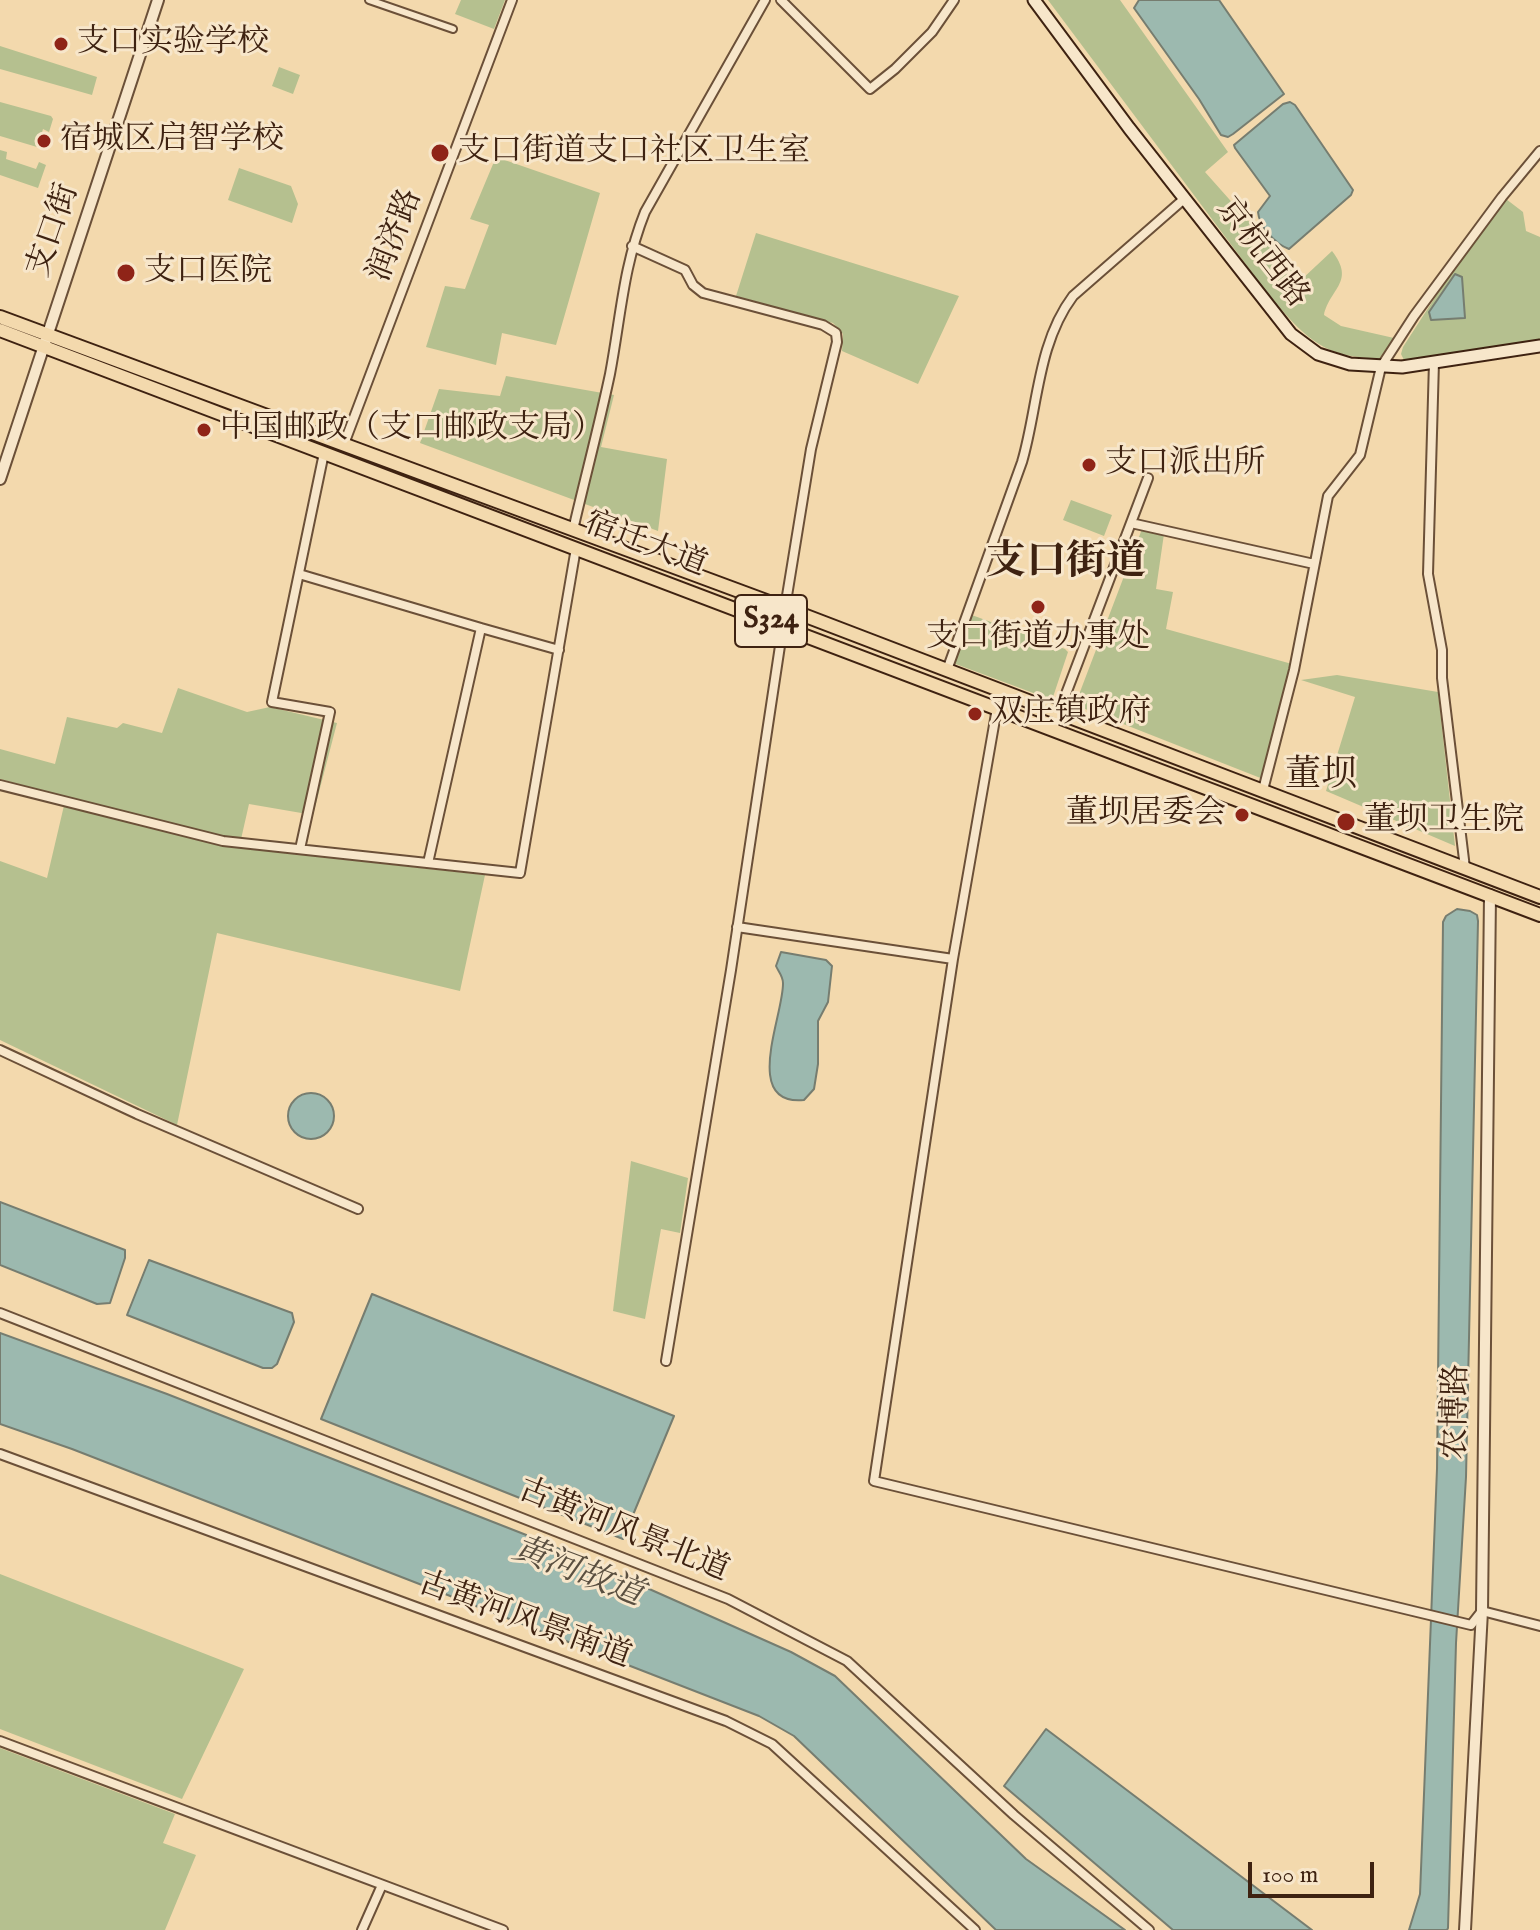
<!DOCTYPE html>
<meta charset="utf-8">
<style>
body{margin:0}
#map{position:relative;width:1540px;height:1930px;overflow:hidden;background:#f3d9ad;font-family:"IM FELL English",serif}
canvas{display:block}
.scale{position:absolute;left:1248px;top:1862px;width:126px;height:36px;box-sizing:border-box;border:4px solid #3e2211;border-top:0;padding-left:10px;font-size:24px;line-height:28px;white-space:nowrap;color:#3e2211;-webkit-text-stroke:6px #f7e6ca;paint-order:stroke}
</style>
<div id="map">
<canvas width="1540" height="1930"></canvas>
<div class="scale">100 m</div>
</div>
<script>
const ctx = document.querySelector('canvas').getContext('2d');
ctx.lineJoin = 'round';
function fill(path, color) { ctx.fillStyle = color; ctx.fill(path, 'evenodd'); }
function strokePath(path, color, width, dash) { ctx.strokeStyle = color; ctx.lineWidth = width; ctx.lineCap = dash ? 'butt' : 'round'; ctx.setLineDash(dash || []); ctx.stroke(path); }
function label(font, color, halo, rows, align = 'center') {
  ctx.font = font + ' "IM FELL English","Noto Serif SC",serif'; ctx.lineWidth = 6; ctx.setLineDash([]); ctx.textBaseline = 'middle'; ctx.strokeStyle = halo; ctx.fillStyle = color; for (const [text, x, y, turn = 0] of rows) {
    ctx.save(); ctx.translate(x, y); ctx.rotate((+turn || 0) * Math.PI / 180); ctx.textAlign = isNaN(turn) ? turn : align; if (halo) ctx.strokeText(text, 0, 0); ctx.fillText(text, 0, 0); ctx.restore();
  }
}
fill(new Path2D(`
 M461,0h44l-11,29 -39,-15z
 M1048,0h72l108,152 -23,20 96,108 31,-29c24,31 -2,37 -8,64l17,11 53,12 -15,21c-12,-1 -25,-2 -37,-5 -34,-9 -56,-39 -77,-64z
 M0,46l97,31 -5,18 -92,-26z
 M279,67l21,8 -7,19 -21,-8z
 M0,102l51,14 2,3 -4,13 -6,-3 -2,7 6,3 -3,6 -7,2 -37,-11z
 M0,150l7,2 -1,7 30,10 3,-7 7,3 -8,23 -38,-13z
 M496,157l104,36 -44,152 -54,-12 -6,32 -70,-18 19,-61 20,3 24,-64 -19,-6z
 M239,168l52,18 7,18 -6,19 -64,-23z
 M1506,199l17,13 3,19 14,6v106l-128,19 -8,-2 -3,-6 2,-7 42,-65z
 M756,233l203,63 -41,88 -76,-33 1,-17 -10,-11 -97,-27z
 M506,376l108,19 -13,52 66,12 -9,72 -238,-88 19,-54 61,7z
 M1071,500l41,15 -8,21 -41,-16z
 M1142,529l22,5 -8,55 17,3 -7,37 126,35 -29,115 -188,-74z
 M969,614l96,35 3,3 -16,48 -99,-37z
 M1337,675l101,17 17,154 -129,-55 29,-94 -54,-17z
 M178,688l69,24 23,-5 67,16 -24,92 -64,-11 -10,44 246,27 -25,116 -243,-58 -40,192 -177,-85v-179l47,17 19,-81 -66,-18v-30l55,15 12,-47 50,11 6,-5 39,10z
 M631,1161l57,17 -8,55 -19,-4 -16,90 -32,-8z
 M0,1574l244,95 -62,130 -182,-70z
 M0,1748l175,66 -12,29 33,12 -31,75h-165z`), '#b5c08f');
const water = new Path2D(`
 M1139,0h80l65,94 -51,40 -5,3 -7,-2 -22,-36 -65,-91z
 M1290,102l5,3 58,85 -2,5 -62,54c-14,-5 -30,-23 -31,-37l12,-16 -35,-48 -1,-3 49,-41z
 M1455,274l7,3 3,41 -34,2 -2,-8z
 M1457,909l13,2 7,4 1,6 -12,556 -10,166 -8,285 -1,2h-38l11,-36 17,-425 6,-547 3,-6z
 M781,952l45,8 6,6 -4,36 -10,19v43l-4,25 -10,11c-63,6 -20,-86 -21,-117 0,-7 -5,-12 -7,-17z
 M288 1116a23 23 0 1 1 46 0a23 23 0 1 1-46 0Z
 M0,1202l125,48v8l-15,45 -13,1 -97,-39z
 M149,1260l143,53 2,9 -17,42 -5,4h-9l-136,-53z
 M372,1294l302,122 -51,123 -302,-120z
 M0,1333l167,61 372,146 252,112 44,24 191,183 99,71h-129l-202,-194 -35,-20 -687,-267 -72,-25z
 M1046,1729l266,201h-139l-169,-144z`);
fill(water, '#9cb9af');
strokePath(water, '#767d70', 2);
const pedestrian = new Path2D(`
 M369,0l84,29`);
const minor = new Path2D(`
 M781,0l89,89 25,-20 37,-37 22,-32
 M632,246l53,24 8,15 10,8 120,32 13,8 1,9 -26,107 -26,159
 M1434,362l-6,212 14,76v28l23,190
 M344,444l168,-444
 M1131,523l183,41
 M573,530c12,-52 26,-104 37,-156 11,-58 13,-107 35,-162l120,-212
 M299,574l182,54
 M947,670l75,-208c16,-54 15,-118 51,-166l111,-97
 M997,708l-44,251 -79,522 597,144 11,-14 58,15
 M1053,728l95,-250
 M0,785l223,56 297,32 56,-325
 M1263,790l31,-120 34,-174 32,-41 21,-88 33,-51 88,-119 38,-46
 M300,849l30,-137 -58,-10 52,-249
 M428,863l53,-235 78,22
 M737,927l216,32
 M0,1050l137,64 221,95
 M0,1313l728,286 119,62 167,154 135,115
 M666,1361l65,-391 52,-344
 M0,1454l726,267 46,23 203,186
 M0,1741l503,189
 M362,1930l20,-45`);
const tertiary = new Path2D(`
 M0,479l158,-479
 M1465,1930l17,-319 8,-716`);
const secondary = new Path2D(`
 M1034,0l95,128 133,169 29,37 27,20 32,10 52,3 138,-21`);
const primary = new Path2D(`
 M0,317l785,291 755,289
 M0,330l1540,585`);
strokePath(pedestrian, '#6b5038', 10);
strokePath(minor, '#6b5038', 12);
strokePath(tertiary, '#6b5038', 14);
strokePath(secondary, '#3e2211', 15);
strokePath(primary, '#3e2211', 16);
strokePath(pedestrian, '#f7e6ca', 6);
strokePath(minor, '#f7e6ca', 8);
strokePath(tertiary, '#f7e6ca', 10);
strokePath(secondary, '#f7e6ca', 11);
strokePath(primary, '#f3d9ad', 12);
for (const [x, y, r, color] of [
 [61,44,8,"#8f2418"],
 [44,141,8,"#8f2418"],
 [440,153,10,"#8f2418"],
 [126,273,10,"#8f2418"],
 [204,430,8,"#8f2418"],
 [1089,465,8,"#8f2418"],
 [1038,607,8,"#8f2418"],
 [975,714,8,"#8f2418"],
 [1242,815,8,"#8f2418"],
 [1346,822,10,"#8f2418"]
]) { const dot = new Path2D(); dot.arc(x, y, r, 0, 2 * Math.PI); ctx.fillStyle = color; ctx.fill(dot); strokePath(dot, '#f7e6ca', 3); }
for (const [x, y, w] of [
 [771,621,72]
]) { const box = new Path2D(); box.roundRect(x - w / 2, y - 26, w, 52, 6); ctx.fillStyle = '#f7e6ca'; ctx.fill(box); strokePath(box, '#3e2211', 2); }
label('bold 30px', '#3e2211', null, [
 ["S324",771,621]
]);
label('32px', '#3e2211', '#f7e6ca', [
 ["支口实验学校",77,44],
 ["宿城区启智学校",60,141],
 ["支口街道支口社区卫生室",458,153],
 ["支口医院",144,273],
 ["中国邮政（支口邮政支局）",220,430],
 ["支口派出所",1105,465],
 ["支口街道办事处",1038,639,"center"],
 ["双庄镇政府",991,714],
 ["董坝居委会",1226,815,"right"],
 ["董坝卫生院",1364,822]
], 'left');
label('32px', '#3e2211', '#f7e6ca', [
 ["支口街",55,231,-71],
 ["润济路",397,236,-69],
 ["京杭西路",1261,254,52],
 ["宿迁大道",645,546,21],
 ["农博路",1458,1412,-89],
 ["古黄河风景北道",623,1532,22],
 ["古黄河风景南道",524,1622,20]
]);
label('italic 34px', '#5a4f40', '#f7e6ca', [
 ["黄河故道",577,1574,21]
]);
label('36px', '#3e2211', '#f7e6ca', [
 ["董坝",1321,778]
]);
label('bold 40px', '#3e2211', '#f7e6ca', [
 ["支口街道",1066,565]
]);
</script>
